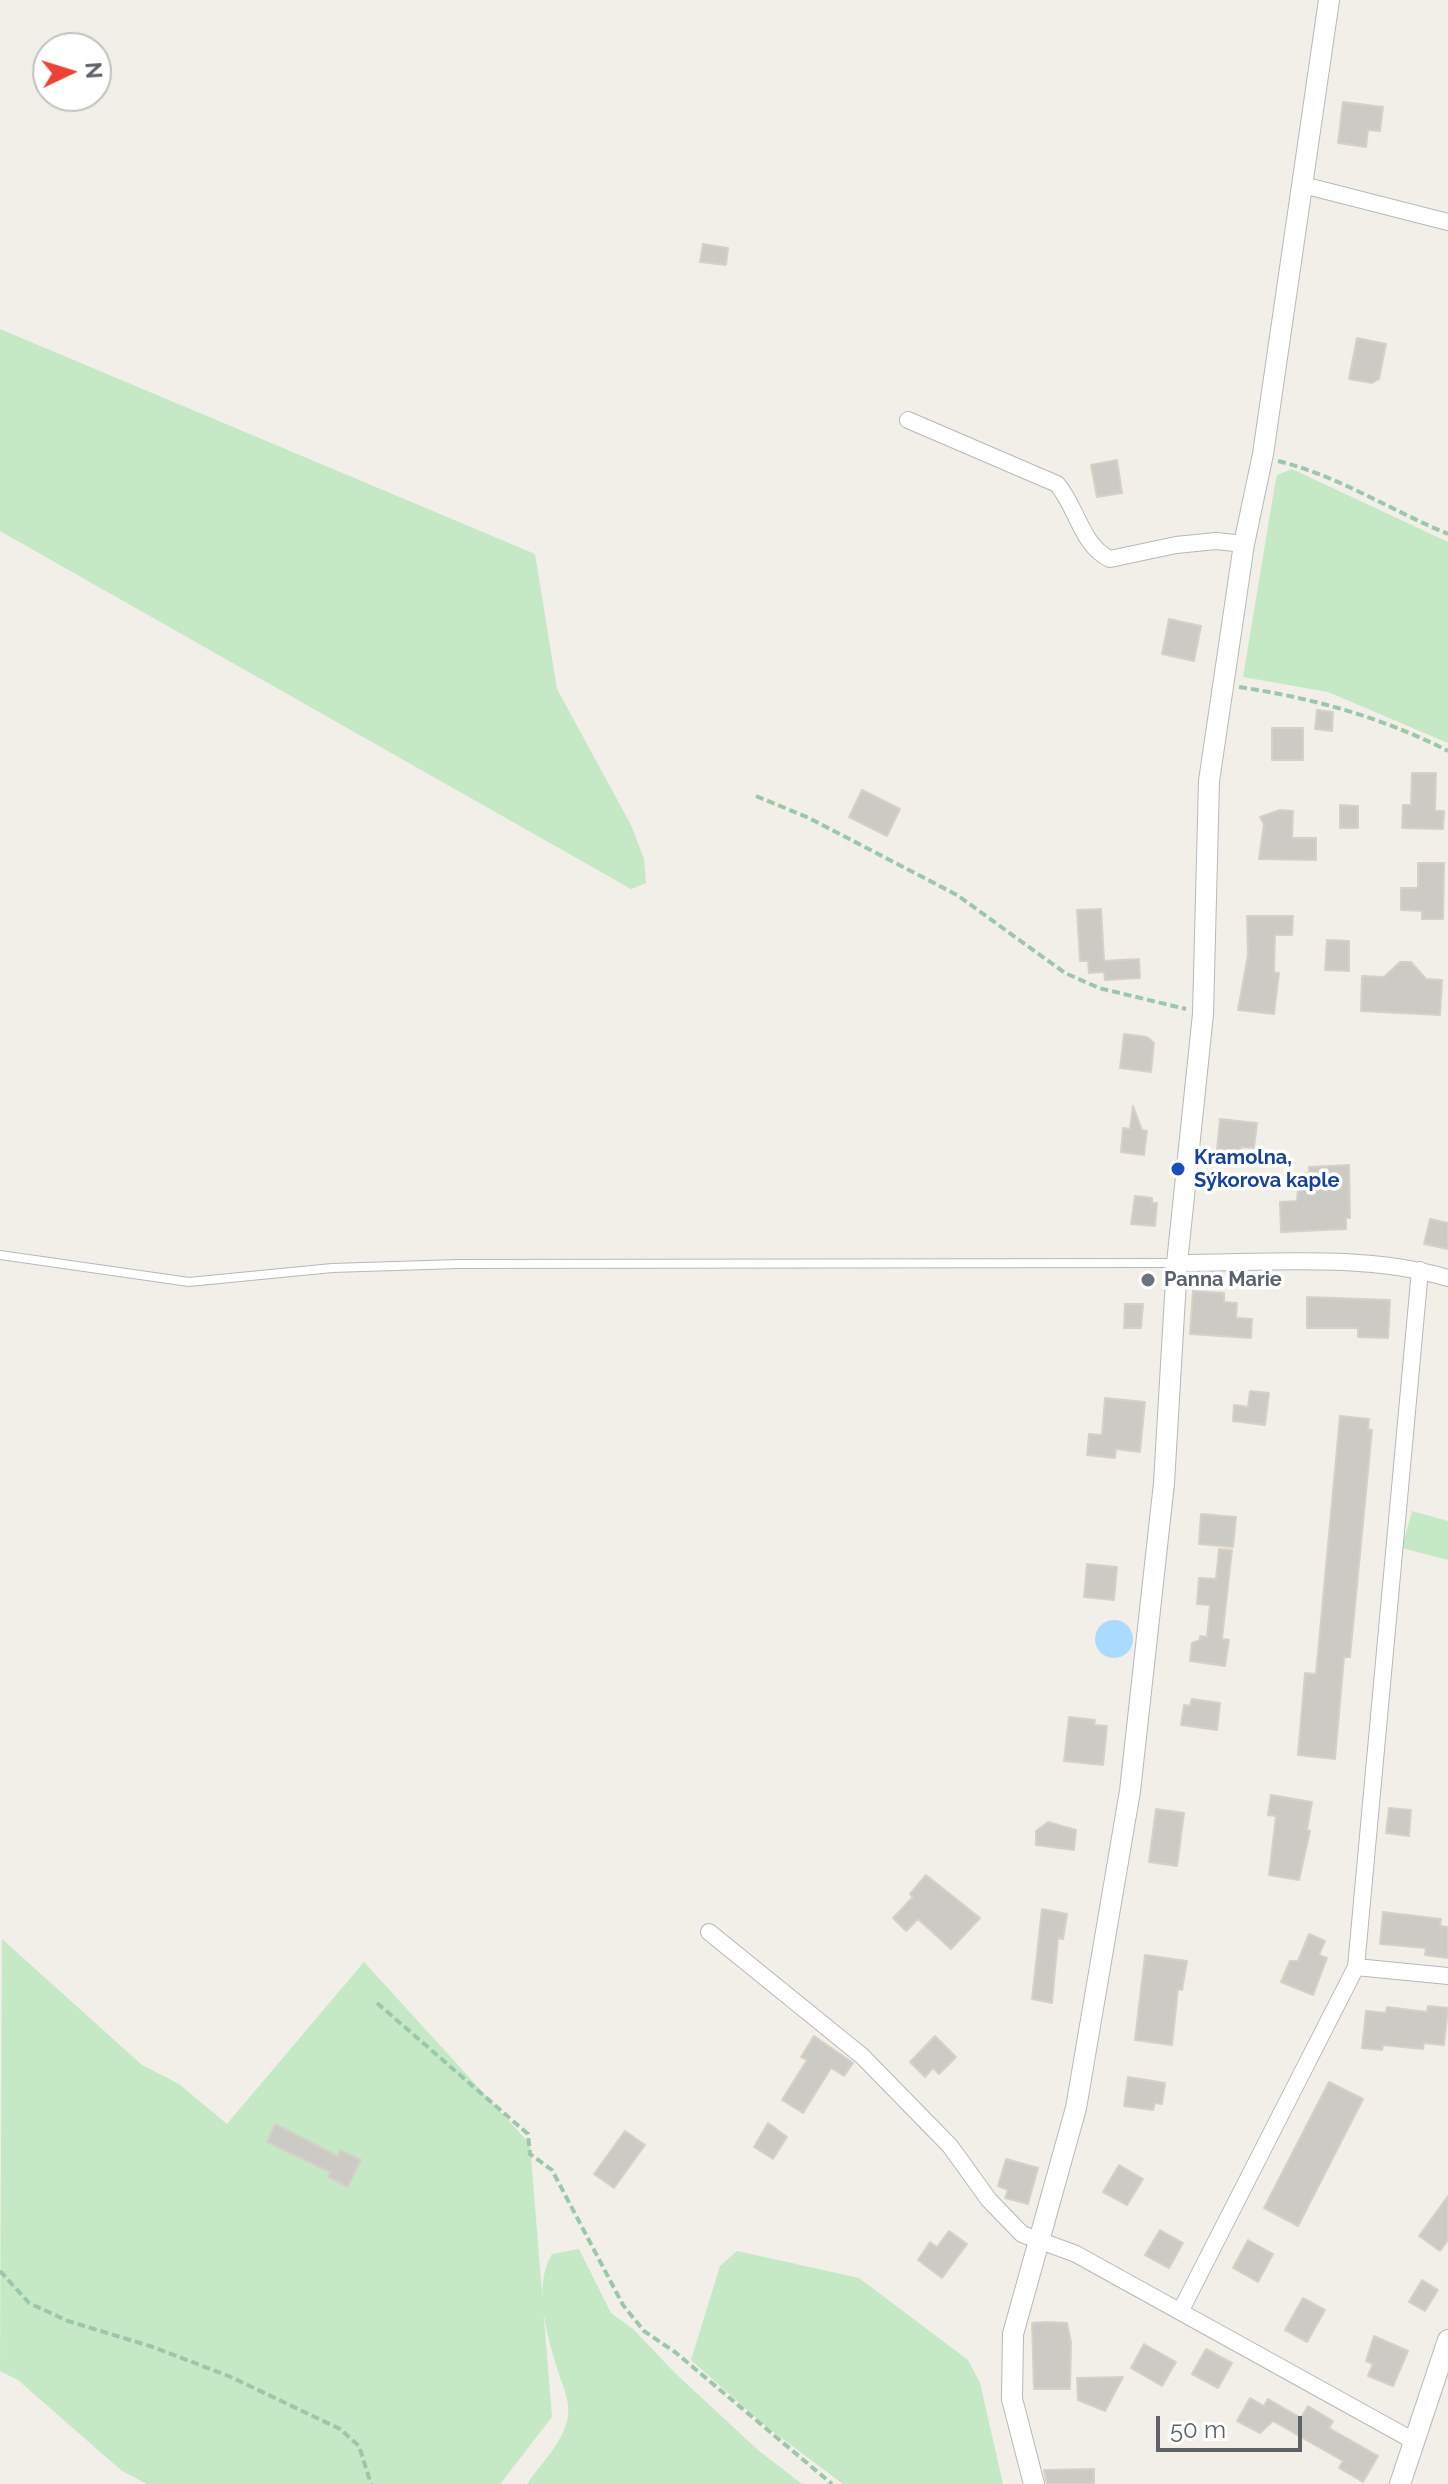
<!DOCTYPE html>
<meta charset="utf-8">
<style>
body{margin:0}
#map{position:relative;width:1448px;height:2484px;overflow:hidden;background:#f1efe8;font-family:Raleway,sans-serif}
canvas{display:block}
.north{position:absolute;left:32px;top:32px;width:80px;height:80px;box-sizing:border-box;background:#fff;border:2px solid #bfc1c3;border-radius:50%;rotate:86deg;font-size:22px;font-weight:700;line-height:32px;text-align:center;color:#5f6368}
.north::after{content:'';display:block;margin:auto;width:28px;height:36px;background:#ea4335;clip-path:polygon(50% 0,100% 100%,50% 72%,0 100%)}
.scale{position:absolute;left:1156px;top:2416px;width:146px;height:36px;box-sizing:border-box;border:4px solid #5f6368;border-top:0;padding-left:10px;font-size:24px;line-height:28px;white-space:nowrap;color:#5f6368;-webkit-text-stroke:6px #fff;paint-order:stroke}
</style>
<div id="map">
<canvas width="1448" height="2484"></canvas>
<div class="north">N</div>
<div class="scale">50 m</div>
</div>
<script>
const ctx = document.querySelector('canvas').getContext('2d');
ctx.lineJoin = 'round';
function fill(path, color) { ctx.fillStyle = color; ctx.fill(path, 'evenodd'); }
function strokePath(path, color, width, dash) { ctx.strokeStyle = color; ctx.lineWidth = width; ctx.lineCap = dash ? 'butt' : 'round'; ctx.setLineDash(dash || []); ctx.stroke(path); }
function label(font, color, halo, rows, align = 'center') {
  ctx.font = font + ' Raleway,sans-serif'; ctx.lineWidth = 7; ctx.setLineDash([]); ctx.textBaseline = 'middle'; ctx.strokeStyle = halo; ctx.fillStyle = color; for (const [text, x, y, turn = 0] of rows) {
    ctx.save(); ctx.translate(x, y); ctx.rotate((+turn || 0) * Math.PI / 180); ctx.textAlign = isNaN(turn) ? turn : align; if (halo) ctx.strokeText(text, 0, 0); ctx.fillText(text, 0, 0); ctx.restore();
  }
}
fill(new Path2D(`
 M0,329l535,225 22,135 74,136 13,34 2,24 -15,6 -631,-358z
 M1292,469l156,73v201l-120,-51 -85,-15 32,-193 2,-9z
 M1412,1511l36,10v39l-46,-12z
 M2,1939l140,126 37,19 48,40 137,-162 166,182 22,273 -52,67h-353l-25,-13 -104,-91 -18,-9z
 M579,2249l32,64 22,16 43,45 82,76 44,34h-275c14,-21 37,-42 41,-68 2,-15 -5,-29 -9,-42 -11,-34 -27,-88 -7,-120z
 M737,2251l122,27 109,82 12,23 23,101h-160l-80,-60 -72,-64 29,-94z`), '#c5e8c5');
fill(new Path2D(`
 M1095 1639a19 19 0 1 1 38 0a19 19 0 1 1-38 0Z`), '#aadaff');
const building = new Path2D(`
 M1343,102l40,5 -3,24 -12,-1 -2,17 -28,-4z
 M703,244l25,4 -2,17 -26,-3z
 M1357,338l29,6 -7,35 -7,4 -23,-4z
 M1117,460l5,33 -25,4 -6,-32z
 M1169,619l32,7 -7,35 -32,-7z
 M1317,710l16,2 -1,19 -17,-2z
 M1272,728h31v32h-31z
 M1412,773h24l-1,38h9l-1,18 -41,-1 1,-23h8z
 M862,790l38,19 -13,27 -38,-19z
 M1340,805l18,1v22h-18z
 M1280,810l13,1 -1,27h24v22l-57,-1 5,-35 -4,-7z
 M1418,863h26l-1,56h-21v-8l-21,-1v-22h17z
 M1101,909l3,52 35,-2 1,19 -35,2 -1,-8 -15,1 -1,-12h-8l-3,-51z
 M1247,916h46l-1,19h-17l-1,37 5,1 -5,41 -36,-4 10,-55z
 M1327,940l22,1v30l-24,-1z
 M1400,962h11l15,17 16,1 -2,35 -79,-4 1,-35 22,1z
 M1124,1034l23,3 7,6 -3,29 -31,-4z
 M1133,1106l9,24 5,1 -3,24 -23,-3 2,-24 7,1z
 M1220,1119l37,4 -3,25 -13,-1v4l-24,-2z
 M1349,1165l1,53h-4v11l-65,3 -1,-30 17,-1 2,-27 10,-1v-6z
 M1135,1196l17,2v5h5l-2,23 -24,-2z
 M1430,1219l18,4v26l-24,-5z
 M1193,1291l31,2v9l13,1 -1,15 16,1 -1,19 -61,-4z
 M1307,1297l83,3 -2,38 -30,-1v-9h-51z
 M1125,1304h18l-2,24h-17z
 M1250,1391l19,2 -4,32 -32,-4 1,-16 14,2z
 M1105,1398l40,4 -5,50 -24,-3 -1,9 -28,-3 2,-21 13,1z
 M1340,1416l29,3 -1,10 4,1 -22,227h-6l-9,102 -37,-4 7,-82 11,1z
 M1201,1514l35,3 -3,30 -34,-3z
 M1219,1549l13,1 -10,89 7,1 -4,26 -35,-5 2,-18 8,-3v-4l7,1 3,-32 -13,-1 2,-26 17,1z
 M1087,1564l30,3 -3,33 -30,-3z
 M1192,1699l28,4 -3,27 -36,-5 3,-20 6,1z
 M1069,1717l26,3 -1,5 13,1 -4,39 -39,-4z
 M1271,1795l41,7 -5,28 3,1 -11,49 -30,-5 7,-59 -8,-1z
 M1389,1808l22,2 -2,26 -23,-3z
 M1156,1809l28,4 -7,53 -28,-4z
 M1048,1822l28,8 -2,20 -38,-5v-14z
 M926,1875l54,43 -29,31 -33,-30 -12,12 -13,-13 20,-21 -3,-3z
 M1042,1909l25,5 -4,25 -5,-1 -6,65 -20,-4z
 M1383,1912l58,7 -1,7 8,1v31l-23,-3 1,-7 -46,-4z
 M1309,1934l16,7 -6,14 8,3 -14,37 -32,-13 9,-21h8z
 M1145,1955l42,6 -5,29 -4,-1 -6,56 -37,-5z
 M1428,2006l20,2 -4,37 -20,-2 -1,6 -40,-4 -1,5 -20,-2 4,-37 20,2 1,-6 40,5z
 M814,2036l39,27 -9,13 -13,-8 -28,45 -21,-13 25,-40 -6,-3z
 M935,2036l21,21 -17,17 -6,-6 -8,9 -15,-15z
 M1128,2077l37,6 -3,21 -7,-1 -2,7 -29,-4z
 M1329,2082l34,17 -65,127 -34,-18z
 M768,2123l19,14 -14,22 -19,-12z
 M275,2124l63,32 2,-6 21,10 -13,27 -20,-10 2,-5 -63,-30z
 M625,2131l20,14 -31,43 -20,-14z
 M1006,2159l32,9 -10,36 -23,-6 3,-8 -10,-4z
 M1119,2165l24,14 -16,26 -24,-13z
 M1448,2196v44l-8,11 -21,-15z
 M1160,2230l23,13 -14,25 -24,-13z
 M949,2231l18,13 -25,34 -24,-18 12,-18 7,5z
 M1248,2240l25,14 -15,28 -25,-14z
 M1422,2280l16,10 -13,21 -16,-9z
 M1303,2298l22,12 -18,32 -22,-12z
 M1046,2322l21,1 4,19 -1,47h-36l-2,-66z
 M1374,2336l34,15 -15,35 -25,-10 5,-12 -7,-3z
 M1144,2344l32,18 -14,24 -31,-18z
 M1206,2349l26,14 -14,25 -26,-14z
 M1123,2377l-18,34 -27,-11 -1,-22z
 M1250,2398l14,8 4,-7 33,19 7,-12 25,15 -4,7 49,28 -15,26 -24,-14 4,-7 -70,-40 -13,12 -23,-12z
 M1094,2469v15h-47l-3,-14z`);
fill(building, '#cccac5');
strokePath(building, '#d6d1c6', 2);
const service = new Path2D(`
 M0,1255l189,27 143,-14 126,-4 718,-1`);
const minor = new Path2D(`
 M1303,185l145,37
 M908,420l149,64c20,23 24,61 53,75l66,-14 40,-4 28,3
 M1177,1263c89,0 185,-10 271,15
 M709,1932l153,124 88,90 39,54 33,34 54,20 338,187
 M1356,1967l92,9
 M1181,2310l175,-343 64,-697`);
const tertiary = new Path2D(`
 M1034,2484l-22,-85 1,-65 63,-226 54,-317 34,-308 13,-220 26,-249 6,-233 35,-237 19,-90 66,-454
 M1400,2484l48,-144`);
strokePath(service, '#b5b8bc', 10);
strokePath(minor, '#b5b8bc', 18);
strokePath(tertiary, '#b5b8bc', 22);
strokePath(new Path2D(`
 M1278,461c61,15 112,49 170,73
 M1239,687c73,11 143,30 209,64
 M756,796l53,22 148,77 108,78 34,15 87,21
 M377,2003l151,131 2,20 22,16 71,135 21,26 31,21 157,132
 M0,2271l29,32 39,18 85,26 78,30 109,52 19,17 12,38`), '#9cc7a9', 4, [8, 4]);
strokePath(service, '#fff', 8);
strokePath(minor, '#fff', 16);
strokePath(tertiary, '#fff', 20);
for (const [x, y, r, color] of [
 [1178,1169,8,"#1a4fb4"],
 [1148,1280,8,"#6b7280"]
]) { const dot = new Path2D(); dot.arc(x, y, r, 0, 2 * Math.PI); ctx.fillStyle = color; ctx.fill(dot); strokePath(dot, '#fff', 3); }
label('bold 20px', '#164399', '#fff', [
 ["Kramolna,",1194,1158],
 ["Sýkorova kaple",1194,1181]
], 'left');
label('bold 20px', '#5b616d', '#fff', [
 ["Panna Marie",1164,1280]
], 'left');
</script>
